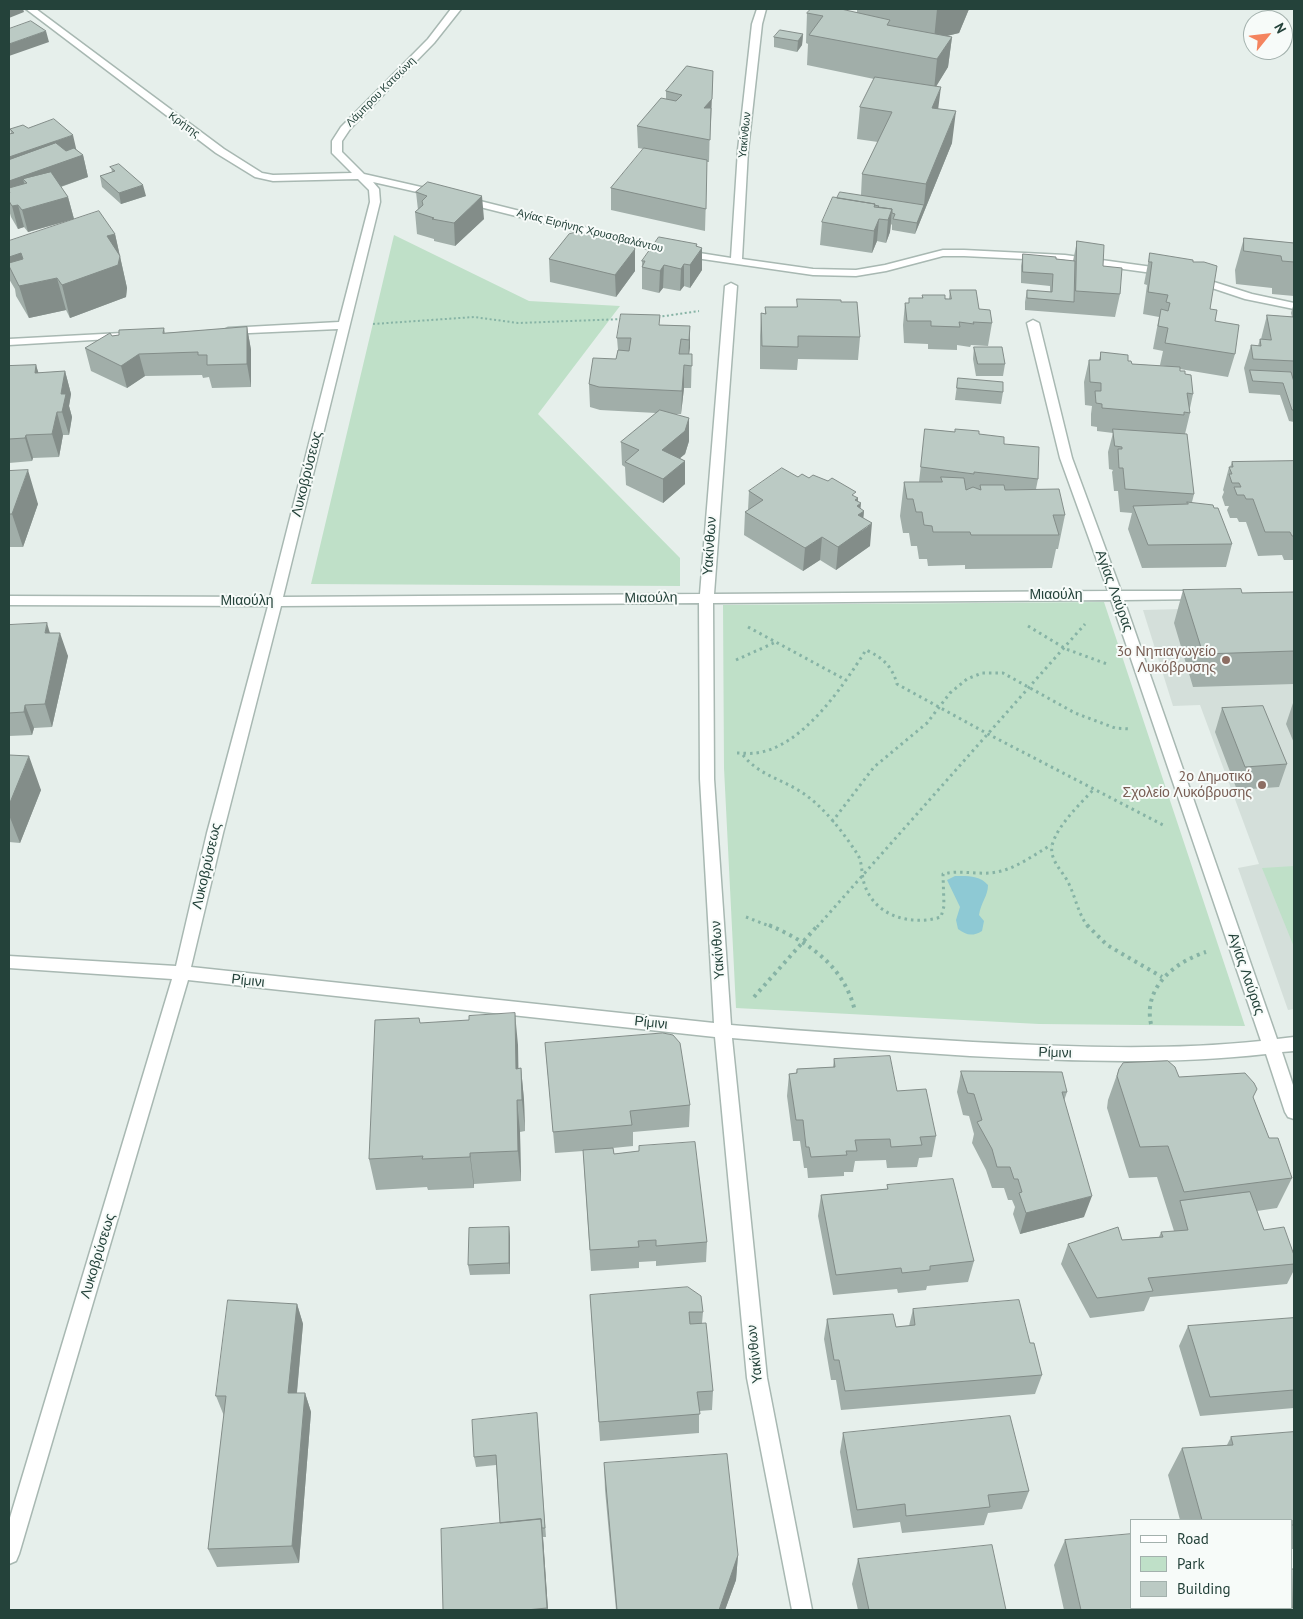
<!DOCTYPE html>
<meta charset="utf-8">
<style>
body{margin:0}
#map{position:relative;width:1303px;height:1619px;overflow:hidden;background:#e6efeb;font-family:"PT Sans",sans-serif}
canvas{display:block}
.frame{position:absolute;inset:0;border:10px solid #24423a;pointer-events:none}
.legend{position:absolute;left:1130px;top:1519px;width:162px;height:90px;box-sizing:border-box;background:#f7fbf9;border:1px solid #a3b1ad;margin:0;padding:6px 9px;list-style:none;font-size:15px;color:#24423a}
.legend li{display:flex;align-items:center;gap:10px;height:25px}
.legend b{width:25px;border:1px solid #a3b1ad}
.north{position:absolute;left:1243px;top:10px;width:50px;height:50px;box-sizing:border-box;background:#f7fbf9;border:1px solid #a3b1ad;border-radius:50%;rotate:61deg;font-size:14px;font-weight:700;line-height:20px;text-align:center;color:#24423a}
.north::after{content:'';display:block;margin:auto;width:18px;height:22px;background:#f4845f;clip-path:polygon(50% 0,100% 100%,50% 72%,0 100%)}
</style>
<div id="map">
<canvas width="1303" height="1619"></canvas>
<div class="frame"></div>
<ul class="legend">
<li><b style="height:6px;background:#fff"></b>Road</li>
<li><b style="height:14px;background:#bfe0c8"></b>Park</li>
<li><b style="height:14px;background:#bbcac4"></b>Building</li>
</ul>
<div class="north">N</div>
</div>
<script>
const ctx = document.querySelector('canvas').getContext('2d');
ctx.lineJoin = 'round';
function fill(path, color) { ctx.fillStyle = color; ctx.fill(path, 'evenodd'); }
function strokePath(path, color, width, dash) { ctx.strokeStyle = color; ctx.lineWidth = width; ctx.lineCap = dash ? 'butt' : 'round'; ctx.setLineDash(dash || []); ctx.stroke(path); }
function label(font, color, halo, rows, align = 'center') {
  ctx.font = font + ' "PT Sans",sans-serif'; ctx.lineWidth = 4; ctx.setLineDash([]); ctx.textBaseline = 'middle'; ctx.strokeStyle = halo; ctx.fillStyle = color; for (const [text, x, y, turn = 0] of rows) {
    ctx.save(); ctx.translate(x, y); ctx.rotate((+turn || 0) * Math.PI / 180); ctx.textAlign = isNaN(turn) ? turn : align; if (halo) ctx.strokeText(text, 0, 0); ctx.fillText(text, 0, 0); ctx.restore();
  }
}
fill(new Path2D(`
 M1219,608l75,2v399l-6,1 -50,-142 21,-4 -59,-159 -27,1 -30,-96z`), '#d4dfda');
fill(new Path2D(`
 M394,235l135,66 91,5 -82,108 142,144v28l-369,-2z
 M1104,602l141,424 -206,-2 -303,-16 -12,-240 -1,-163z
 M1294,866v81l-32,-79z`), '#bfe0c8');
fill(new Path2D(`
 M955,876c13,0 24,-1 33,9 0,11 -7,17 -9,30l5,6 -2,10c-10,6 -16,4 -24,-2l-2,-9 4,-13 -13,-27z`), '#8ec9d4');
const minor = new Path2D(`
 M26,9h10l188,140 38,24 11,2 79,-2 -20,-20v-12l9,-14 87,-88 23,-30h10l-27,34 -84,86 -8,12v11l22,22 79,18 1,2 -5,3 -66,-15 6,7 1,13 -97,395 417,-3 25,-308 6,-3 6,3 -23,308 394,-3 -48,-133 -33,-135 6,-3 6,3 33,135 49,133h82l5,1 2,3 -2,3 -5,1 -79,1 153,439 17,-2v14l-12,1 12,36v31l-6,-2 -3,-5 -19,-58c-98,11 -197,7 -296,2 -79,-5 -159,-11 -238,-18l35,340 45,232h-20l-45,-232 -32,-341 -527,-57 -169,574 -3,7 -7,3v-43l163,-542 -163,-11v-12l167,10 31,-133 61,-227 -259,-1v-9l261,1 68,-268 -110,5 -6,-3 6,-3 111,-6 31,-120 -1,-12 -11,-11 -85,2 -18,-4 -39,-24zM1111,600l150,441c-95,10 -192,6 -288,1 -81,-5 -161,-10 -242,-17l-17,-246 -1,-176zM699,603l1,176 14,244 -523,-56 32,-134 58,-227z
 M757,9h9l-4,15 -14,126 -6,109 71,10 43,1 29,-5 58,-15h21l101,5 102,14 6,3 -6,3 -102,-14 -101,-5h-21l-57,15 -30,5 -43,-1 -145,-21 -208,-52 -1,-2 5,-3 204,51 63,10 7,-108 14,-126z
 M1195,276l57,18 42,9v6l-49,-10 -54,-18 -2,-2 2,-2z
 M122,333l6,3 -2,2 -117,7v-6z`);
strokePath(minor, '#a8b8b2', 3);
strokePath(new Path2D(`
 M658,317l41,-6
 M373,324l101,-7 44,6 106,-4`), '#86b3a5', 2, [2, 2.5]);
strokePath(new Path2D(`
 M1028,626l38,23 41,15
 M748,627l98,53
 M736,660l40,-18
 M737,753c6,0 13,1 19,0 47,-6 87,-67 110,-103 17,8 26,16 31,34l91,50 175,91
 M743,755c15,19 35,23 55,35 24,14 45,42 60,65 5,9 3,21 7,31 11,31 47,40 76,31l3,-11 -1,-32c16,-4 31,0 47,-1 23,-2 42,-17 61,-28
 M832,822l42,-55 53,-44 23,-30 17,-14 15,-6h21l72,40 40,15 16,1
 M746,917l26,10
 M817,927l268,-303
 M1088,927c-10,-14 -12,-28 -19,-43 -5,-11 -15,-19 -17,-31 -4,-19 30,-51 42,-64`), '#86b3a5', 3, [2.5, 4]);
strokePath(new Path2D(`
 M769,925c41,18 75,41 86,86
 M1087,925l20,20 55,32
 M754,997l64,-72
 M1151,1024c-8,-37 24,-62 55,-72`), '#86b3a5', 4, [3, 4.5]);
fill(minor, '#fff');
fill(new Path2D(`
 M857,9h112l-10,24 -12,3 5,1 -4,30 -12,19 2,23 14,34 -37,91 -23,-4v-5l-1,-1 -1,8 -4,11 -9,-2 -5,12 -52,-8 2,-23 15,-24 24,-3 1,-21 16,-32 -21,-3 3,-32 14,-28 -67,-14 1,-21 -2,-1 1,-30 50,-1z
 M803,34l-1,11 -5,7 -23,-5v-10z
 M687,66l24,55 -1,1 -1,40h-2l-2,69 -94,-21v-22l33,-39 -6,-1 -1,-22 29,-27v-8z
 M28,128l49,22 6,5 5,22 -27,10 7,10 6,22 -46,13 -4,-5 -6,2 -7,-12 -2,-7v-53l2,-23 -1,-5z
 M111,167l35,29 -25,8 -19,-17 -2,-11 12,-4z
 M428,182l56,37 -29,27 -21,-5v-2l-17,-5 -2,-22 3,-2 -2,-18z
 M115,234l12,54 -1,9 -56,21 -4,-8 -37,8 -13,-22 -1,-7 -6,-10v-38z
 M1244,238l50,5v53l-22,-2v-6l-36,-4 -1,-14z
 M1077,241l26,25 17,28 -5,23 -90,-7v-8l2,-12 23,2v-6l-29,-3v-17l2,-12 50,7z
 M697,244v3l5,1v22l-12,18 -6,-2 -4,5 -17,-3 -4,5 -17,-4v-28z
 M635,249v22l-19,26 -66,-15 -1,-23z
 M1150,253l43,9 17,47 5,12 20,33 -7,23 -48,-8v2l5,3 8,20 -3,14v5l-5,21 9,60 -2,8 40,42 -6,23 -84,1 -14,-39 4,-16 -12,-1 -2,-21h-4l-2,-19 1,-2 -4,-1 -1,-17 5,-19 -16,-2v-4l-6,-1v-12l1,-8 -7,-1 -1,-23 5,-22h10l2,-8 27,9 4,3 34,2 -6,-1 3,-14 -10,-2 6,-32 -16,-3 4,-29 -3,-1z
 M950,290l29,19 13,14 -4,23 -17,-1 -1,2 -13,-2v5l-29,-1v-5l-24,-1 -1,-18 2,-22h4v-5h13v-3l27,4z
 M797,299l44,3 19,35 -2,23 -60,-1 -1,11 -37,-1v-33l1,-23 4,1v-7h32z
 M1294,303v119l-5,-1 -9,-26 -31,-2 -5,-25 7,-23 7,1 2,-7h1l6,-24 25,2 -1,-4z
 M660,325l30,1 -1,28h3l-1,34h-7l-3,26h-7l15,27 -4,13 -5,4 5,3v23l-22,19 -37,-18 -1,-18 -3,-2 -1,-23 35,-29 -56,-3 -10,-3 -1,-23 27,-25 2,-9 -1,-12z
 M247,327l4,23v37l-39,1 -3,-11 -6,1 -1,-3 -57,1 -18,12 -36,-17 -6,-23 27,-12 52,-8 1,5z
 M974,347l31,17 -2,12h-27l-3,-17z
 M36,365l2,8 27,-2 6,23 -2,12 3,11 -3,18h-6l-4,22 -26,1 -1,3 -23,2v-97z
 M958,378l45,14 -2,12 -46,-4z
 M925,429l30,3v-3l24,5 25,10 34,35 -2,10 29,26 -7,34h-2l-4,19 -87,1v-4l-37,1 -1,-7h-8l-2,-13h-6l-2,-13h-6l-3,-17 4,-34h15z
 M1294,461v99h-10l-2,-5 -24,1 -12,-34h-7l-2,-4h-7l-3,-8 2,-4h-4l-3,-9 2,-5 -1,-2 6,-23h1l2,-5z
 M9,471l29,33 -15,43h-14z
 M798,477l11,1 46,19 3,1v3l2,8 4,2 -1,7 7,28 -34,24 -16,-10 -17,11 -59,-36 1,-23 3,-2 1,-19z
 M1183,590l59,3 52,-1v92l-101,3 -19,-64z
 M9,626l41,7 18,23 -16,71 -18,1 -2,7 -23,1z
 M1294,700v43l-8,-19z
 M1222,708l65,56 -8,23 -42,3 -22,-58z
 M9,755l32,35 -21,53 -11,-1z
 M420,1023l98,22v24l3,-1 3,32 1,31 -5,1 1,49 -47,3v4l-46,2 -1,-3 -51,3 -7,-31z
 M545,1043l145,62 -1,22 -56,5v14l-20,2 1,6 25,-3v-5l68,96 -1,20 -50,4v-5l-17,1v6l-48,3 -8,-120 -28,2z
 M834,1059l63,32 39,45 -4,21 -13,1 -2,9 -30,1 -1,-8 -31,1 -2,11h-9v4l-36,2 -1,-10h-3l-4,-27h-7l-6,-45 2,-22 7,-1 1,-4 36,-2z
 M1119,1069l60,8 74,20 16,41 23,40 -15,30 -20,3 7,19 30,25v15l-7,14 -137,13 -6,14 -54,7 -29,-54 7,-20 91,-7 2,-5 13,-1 -17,-54 -28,1 -22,-70 1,-8z
 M961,1071l106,21 -3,9 20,116 -64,17 -7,-20 2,-7 -3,-7h-4l-4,-12h-12l-6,-18 -14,-27 2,-9 -5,-18 -6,-1 -6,-23z
 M887,1185l87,76 -6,21 -41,4 -1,4 -28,3 -1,-4 -64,6 -15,-79 3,-21 66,-6z
 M509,1227l1,10v37l-40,1 -2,-10z
 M590,1295l113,17 -1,11 11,68 -1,19 -13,1v22l-99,8z
 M297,1304l6,20 -6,69h8l6,19 -12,151 -82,4 -9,-18 16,-133 -8,-20z
 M913,1309l117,34 12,32 -7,19 -194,16 -5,-30h-5l-7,-41 3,-20 69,8 13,-1z
 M1294,1318v90l-94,8 -21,-70 9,-20z
 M537,1413l9,124h-3l5,73h-105l57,-87 -4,-58 -20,2 -2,-10z
 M1294,1432v117h-2v-29h-112l-12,-45 14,-27 45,-3 4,-8z
 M843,1433l186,58 -7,18 -34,4 -4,12 -82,8 -2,-11 -47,6 -13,-76z
 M604,1463l134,92 -2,25 -11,30h-109l-11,-120z
 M1065,1540l111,70h-112l-10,-45z
 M858,1559l148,51h-148l-6,-26z
 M1222,1608h70l2,2h-70z`), '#a1aea9');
fill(new Path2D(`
 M9,9h14l1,3 -15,6z
 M937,9h32l-10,24 -25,6z
 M46,31l3,11 -40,14v-12z
 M803,34l-1,11 -5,7 1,-11z
 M952,37l-4,30 -14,23 3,-31z
 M713,71l-2,50 -7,8v-21z
 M941,87l-4,31 -5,-10z
 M956,111l-4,32 -37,91 2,-11 7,-18 2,-21z
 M73,135l5,22 5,-2 5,22 -57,20 -4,-14 -4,-4 6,19 -19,-5 -1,-2v-34z
 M143,185l3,11 -25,8 -2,-11z
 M482,196l2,23 -29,27 -1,-23z
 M68,197l6,22 -46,13 -6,-22z
 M18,205l6,22 -6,2 -6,-23z
 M892,209l-2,23 -4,11 2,-23z
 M879,219l-2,22 -5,12 2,-22z
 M115,234l12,54 -1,9 -56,21 -8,-33 45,-49z
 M697,244v12l5,-8v22l-12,18v-23z
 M635,249v22l-19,26 -1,-22z
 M21,253l8,31 28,-6 9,32 -37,8 -10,-32 -10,-20v-9z
 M684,264v22l-4,5 1,-22z
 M664,265l-1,23 -4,5 1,-22z
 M690,326v22l-2,15 1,-23z
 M247,327l4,23v37l-4,-23z
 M139,354l6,22 -18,12 -6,-22z
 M36,365l7,22 -8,-14z
 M684,365v23l-3,26 1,-23z
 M65,371l6,23 -2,12 3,11 -3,18 -7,-23 -1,-18z
 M57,412l6,23 -4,22 -7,-23z
 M689,418v23l-4,13 -23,19v-23z
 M26,435l7,23 -1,3 -7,-23z
 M685,461v23l-22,19v-24z
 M28,470l10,34 -15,43 -11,-33z
 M858,498l-1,8 4,-3 -1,11 4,-3 -2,20 10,-8 -2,23 -34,24 2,-23 17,-47z
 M822,537l-2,23 -17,11 2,-23z
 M47,623l7,24 -9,-14z
 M60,633l8,23 -16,71 -7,-23z
 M25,705l9,23 -2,7 -8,-23z
 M29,756l12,34 -21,53 -11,-28v-10z
 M515,1013l3,32 1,55 -3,-31z
 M521,1068l3,32 1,31 -3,-31z
 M517,1100l3,32 1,49 -3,-30z
 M470,1153l4,31v4l-4,-31z
 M1092,1196l-8,21 -64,17 6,-21z
 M509,1227l1,10v37l-1,-11z
 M297,1304l6,20 -8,88 -7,-19z
 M305,1393l6,19 -12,151 -7,-17z
 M541,1519l2,18 5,73 -1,-2z
 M738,1555l-2,25 -11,30h-6z`), '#838d89');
const building = new Path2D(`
 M811,9h30l49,11 -3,5 65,12 -15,22 -128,-24 14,-19 -16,-3z
 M31,21l15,10 -37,13v-15z
 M780,30l23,4 -5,7 -24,-4z
 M687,66l26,5 -1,28 -8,9h7l-1,32 -73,-14 24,-28 15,3 6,-6 -16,-4z
 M875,77l66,10 -9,21 24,3 -30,73 -64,-10 30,-62 -32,-5z
 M54,119l19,16 -64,22v-23l5,-1 -4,-4 13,-4 5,3z
 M56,143l10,8 8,-3 9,7 -74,26v-21z
 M644,148l63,12 -1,49 -95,-21z
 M119,164l24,21 -24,8 -19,-17 15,-5 -5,-4z
 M51,172l17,25 -46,13 -4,-5 -6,1 -3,-5v-7l1,-1 -1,-2v-3l18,-5 -4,-4z
 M428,182l54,14 -28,27 -22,-4 2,-1 -19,-6 8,-7 -1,-4 5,-5 -11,-4z
 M840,192l84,13 -7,18 -24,-4 2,-5 -3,-1v-4l-14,-2 1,-1 -5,-1 1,-1 -38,-6z
 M833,197l42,7 -1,3 18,2 -4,11 -9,-1 -5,12 -52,-9z
 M99,211l16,23 -8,2 13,20 -2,9 -56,20 -5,-7 -38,8 -10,-20v-3l14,-4 -2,-6 -12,4v-16z
 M578,232l54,13 3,4 -20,26 -66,-16 20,-25z
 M659,237l38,7 -1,2 6,2 -12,17 -6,-1 -3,5 -17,-4 -4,6 -18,-4 3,-6h-3z
 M1244,238l50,5v19l-12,-1 -1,-5 -37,-5z
 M1077,241l27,4 -1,21 19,2 -2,26 -44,-3z
 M1150,253l43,7v2h11l13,4 -7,43 7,1 -2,11 24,4 -4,29 -70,-11 3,-15 -10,-2 3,-17 7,2 2,-8 -4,-1 2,-7 -20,-3 4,-30h-3z
 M1023,254l33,3v2l19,2 -1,41 -47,-4v-8l25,2 1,-18 -30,-2z
 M950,290h26l3,19 11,1 2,13 -19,-1 1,2 -15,-2 1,5 -29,-1v-5h-24l-2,-18h4v-5h14l-1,-3h23v4h6z
 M797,299l44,1v2h16l3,35 -62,-1v11l-36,-1 -1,-33 5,1 -1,-7h32z
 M621,314l39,1 -1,10 31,1 -1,14 -8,-1 -2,15h13v12l-8,-1 -2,26 -83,-4 -10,-3 4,-26 23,1 2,-9 11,1 2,-13h-14z
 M1267,315l27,2v44l-41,-2 -2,-14 10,1 -1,-7 11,1z
 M247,327v37l-40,1v-10h-9v-3l-59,2 -18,12 -36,-18 25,-15 2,3 7,-1v-5l45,-2 -1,5z
 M974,347h28l3,17h-27z
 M1101,352l27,3v6h3l1,3 48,3v4h5v3l6,1 2,19 -6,-1 3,20 -6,-1v3l-82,-7v-4l-6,-1 -1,-12h6v-8l-11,-1 -1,-22h11z
 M36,365l-1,8 30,-2 -4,23h5l-4,18h-5l-5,22 -26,1 -1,3 -16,1v-73z
 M1250,370l41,2 3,10v28h-2l-9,-27 -30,-2z
 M958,378l45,4v10l-46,-4z
 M660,410l29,8 -4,13 -23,19 23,11 -22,18 -38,-17 14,-12 -18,-8z
 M925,429l30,3v-3l24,2v3l25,3v7l35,3 -1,32 -64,-7v2l-53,-7z
 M1113,429l74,5 7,60 -69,-5 -2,-21h-4l-1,-19h4v-2l-7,-1z
 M1294,461v75h-2l-2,-4h-25l-12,-33h-7l-2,-4h-7l-3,-8h7l-2,-4h-7l-3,-9h3l-3,-7h4l-1,-5z
 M782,468l16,9 4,-3 7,4 4,-3 15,6 4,-3 24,14 -4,3 6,3 -3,2 6,3 -4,3 7,5 -6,4 14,8 -34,24 -16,-10 -17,11 -60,-36 18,-12 -14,-9z
 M28,470l-16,44h-3v-43z
 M941,477l23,1 2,12 7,-3 8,3 -1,-5h24l1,5 54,-1 6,26h-12l6,20h-88l-1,-3h-37l-1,-6 -8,-1 -2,-13h-6l-3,-13h-6l-3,-17h38z
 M1187,502l26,3 1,3h4l14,36 -84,1 -15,-39 55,-2z
 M1241,589l1,4 52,-1v59l-91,3 -20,-64z
 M47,623l-2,10h15l-15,71 -20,1 -1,7 -15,1v-88z
 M1263,706l24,58 -42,3 -23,-59z
 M9,755l20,1 -20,49z
 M515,1013l1,56 5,-1 1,32h-5l1,51 -48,2v4l-48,2 1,-3 -54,3 6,-139 44,-2 1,5 49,-3v-4z
 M663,1033l10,2 7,8 10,62 -60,6 2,14 -79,7 -8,-89z
 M890,1056l7,35 29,-2 10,47 -16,1 2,8 -31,2 -1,-8 -35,1 2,11h-11l1,4 -36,2 -2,-10h-3l-3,-27h-7l-7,-46 8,-1v-4l38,-2 -1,-8z
 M1168,1061l7,6 4,10 66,-4 9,10 3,6 -4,8 16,41h9l14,40 -108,14 -16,-46 -28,1 -23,-71 2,-7 4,-6z
 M961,1071l101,1 5,20h-5l30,104 -66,17 -7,-20 3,-1 -4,-13h-4l-4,-12h-13l-5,-18 -15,-27 5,-2 -8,-26 -6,-1z
 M695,1142l12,100 -51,4v-6l-18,1 1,6 -49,3 -7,-100 30,-2 1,6 25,-3v-5z
 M953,1179l21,82 -44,5v4l-28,3 -1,-5 -65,7 -15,-80 67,-6 -1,-4z
 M1250,1192l14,38 20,-3 10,28v9l-146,14 5,13 -56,7 -29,-54 50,-17 4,13 41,-3 -2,-5 27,-2 -8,-29z
 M509,1227v36l-41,2 1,-37z
 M688,1287l13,9 2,16h-14l1,12 16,-1 7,68 -16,1 3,22 -101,8 -9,-127z
 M228,1300l69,4 -9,89h17l-13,153 -84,3 18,-153h-10z
 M1019,1300l11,43h4l8,32 -197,16 -6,-31h-5l-7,-41 66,-5 3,13 19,-2 -2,-16z
 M1294,1318v72l-84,7 -22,-71z
 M537,1413l8,115h-3l-1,-9 -41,4 -4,-68 -22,2 -2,-37z
 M1010,1416l19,75 -41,4 2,12 -84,9 -1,-12 -48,6 -14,-77z
 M1294,1432v93h-2v-5h-90l-20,-72 51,-3 -2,-8z
 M727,1454l11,101 -19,55h-102l-13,-147z
 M541,1519l6,89 -21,2h-83l-2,-81z
 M1132,1534v74h43l1,2h-95l-16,-70z
 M992,1545l14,65h-137l-11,-51z
 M1292,1569h2v41h-43l-1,-2h42z`);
fill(building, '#bbcac4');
strokePath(building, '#838d89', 1);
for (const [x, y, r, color] of [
 [1226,660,5,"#8d6e63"],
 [1262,785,5,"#8d6e63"]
]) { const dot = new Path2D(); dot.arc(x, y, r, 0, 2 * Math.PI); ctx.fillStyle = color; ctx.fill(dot); strokePath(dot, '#f7fbf9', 2); }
label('11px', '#24423a', '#f7fbf9', [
 ["Λάμπρου Κατσώνη",381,92,-45],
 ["Κρήτης",184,125,36],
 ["Υακίνθων",745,135,-84],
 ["Αγίας Ειρήνης Χρυσοβαλάντου",590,231,14]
]);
label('14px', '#24423a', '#f7fbf9', [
 ["Λυκοβρύσεως",307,474,-76],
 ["Υακίνθων",710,546,-86],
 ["Αγίας Λαύρας",1114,591,70],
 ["Μιαούλη",1056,595],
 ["Μιαούλη",651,598,-1],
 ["Μιαούλη",247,601],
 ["Λυκοβρύσεως",207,866,-77],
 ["Υακίνθων",718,950,-94],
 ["Αγίας Λαύρας",1246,974,71],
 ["Ρίμινι",248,981,6],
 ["Ρίμινι",651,1023,6],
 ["Ρίμινι",1055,1053,2],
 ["Λυκοβρύσεως",98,1256,-73],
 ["Υακίνθων",755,1354,-96]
]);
label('14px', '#785e54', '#f7fbf9', [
 ["3ο Νηπιαγωγείο",1216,652],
 ["Λυκόβρυσης",1216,668],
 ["2ο Δημοτικό",1252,777],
 ["Σχολείο Λυκόβρυσης",1252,793]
], 'right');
</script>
